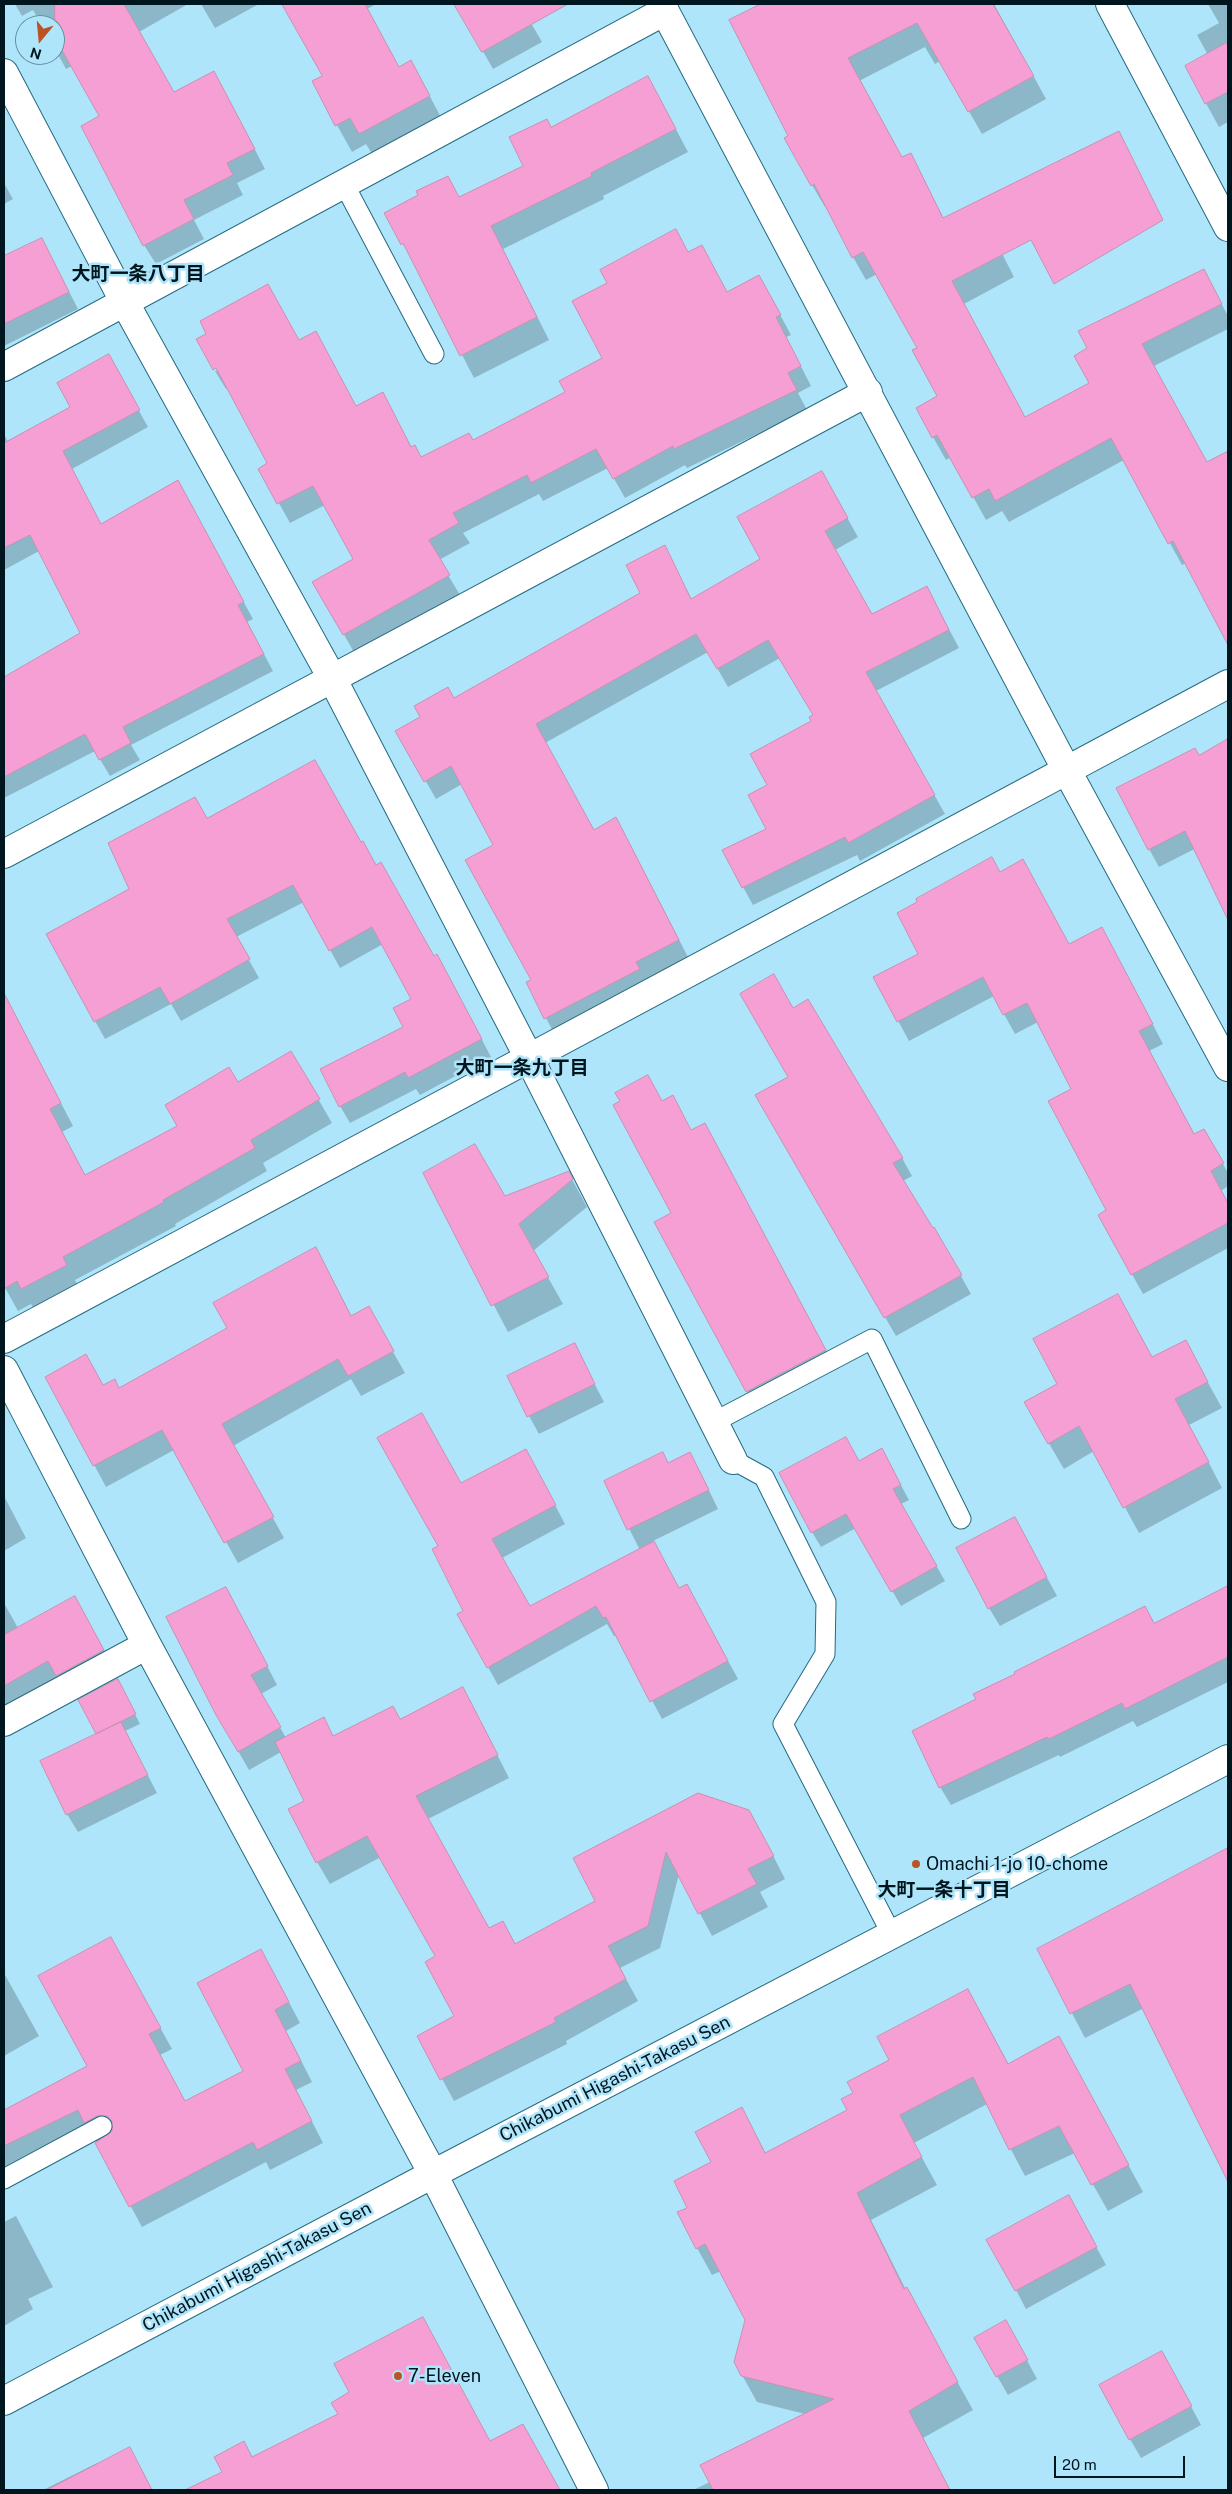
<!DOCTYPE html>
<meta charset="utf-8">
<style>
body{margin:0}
#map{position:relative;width:1232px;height:2494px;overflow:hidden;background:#afe5fa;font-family:"Public Sans",sans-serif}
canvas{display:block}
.frame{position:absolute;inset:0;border:5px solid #00161f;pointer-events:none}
.north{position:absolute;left:15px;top:15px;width:50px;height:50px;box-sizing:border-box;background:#afe5fa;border:1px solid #6992a2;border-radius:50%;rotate:197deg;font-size:14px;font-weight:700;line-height:20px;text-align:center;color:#00161f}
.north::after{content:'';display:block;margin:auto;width:18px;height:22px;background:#ba5425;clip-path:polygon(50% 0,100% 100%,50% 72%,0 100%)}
.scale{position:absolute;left:1054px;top:2456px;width:131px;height:22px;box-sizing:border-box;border:2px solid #00161f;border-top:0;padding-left:6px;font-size:15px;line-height:18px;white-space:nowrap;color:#00161f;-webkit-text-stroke:4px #afe5fa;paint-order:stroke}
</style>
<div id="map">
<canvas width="1232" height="2494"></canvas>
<div class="frame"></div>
<div class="north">N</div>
<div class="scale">20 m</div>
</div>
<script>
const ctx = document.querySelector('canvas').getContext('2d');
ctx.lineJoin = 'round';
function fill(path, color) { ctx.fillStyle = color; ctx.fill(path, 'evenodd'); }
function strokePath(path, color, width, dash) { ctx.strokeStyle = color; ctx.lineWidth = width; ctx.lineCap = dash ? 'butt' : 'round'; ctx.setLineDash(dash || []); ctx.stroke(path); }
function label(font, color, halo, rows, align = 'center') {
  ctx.font = font + ' "Public Sans","Noto Sans JP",sans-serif'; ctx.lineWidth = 5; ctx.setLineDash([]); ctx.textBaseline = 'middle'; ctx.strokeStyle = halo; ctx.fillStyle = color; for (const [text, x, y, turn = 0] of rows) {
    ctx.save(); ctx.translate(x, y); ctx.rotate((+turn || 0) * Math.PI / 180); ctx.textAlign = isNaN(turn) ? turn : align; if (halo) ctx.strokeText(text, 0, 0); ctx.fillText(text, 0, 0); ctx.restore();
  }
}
fill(new Path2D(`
 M15,4h173l-49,28 35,62 51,-2 40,77 -28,14 6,12 -49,25 10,19 -48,25 -12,-19 -43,-129 -29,-50 -6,3 -11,-20v-24h-13l-9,-15 -11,6z
 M201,4h58l-44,24z
 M284,4h92l-9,5 32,60 27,20 18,34 -68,37 -10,-16 -14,8 -39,-70 11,-5z
 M456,4h64l22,38 -49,27z
 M764,4h230l52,95 -64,35 -42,-73 -5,3 -10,-17 -66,34 43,78 9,-4 33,64 44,7 26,51 -50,27 61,114 65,-35 114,-112 24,45v13l-74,37 53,98 21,-12v190l-42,-79 -4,2 -58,-105 -115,62 -7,-11 -16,9 -35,-63 -5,3 -29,-51 22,-12 -21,-49 -41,-74 -11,6 -13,-23 -26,-51 -2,1 -13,-22 -22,-49 -59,-115z
 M1208,4h20v118l-9,5 -33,-60 22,-12 -11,-20 22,-12z
 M648,77l40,75 -85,44 1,3 -101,50 46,91 -75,38 -58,-112 -31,-53 74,-14 66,-33 26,-38z
 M4,183l9,16 -9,5z
 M42,239l36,70 -74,37v-88z
 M689,254l38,40 43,2 21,39 -5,2 25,49 -13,7 9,17 -120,58 -2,-3 -60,33 -17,-30 -65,33 -4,-7 -76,39 7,10 -31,17 21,35 -105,59 -41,-72 40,-23 -29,-54 -35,18 -30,-54 9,-5 -41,-76 -2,1 -11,-18 84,-29 57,66 27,-14 29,54 9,10 52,-16 94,-49 36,-34z
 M108,356l40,71 -76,42 29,56 86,-27 66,121 -6,3 26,49 -142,74 9,15 -30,16 -15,-25 -91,47v-120l77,-44 -42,-83 -35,19v-136l4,8 63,-35z
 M832,491l26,46 -23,13 36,65 56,-27 32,60 -83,43 69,123 -85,47 -3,-6 -104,50 -10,-18 25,-58 1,-44 45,-69 -34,-58 -52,29 -20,-35 -163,91 49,88 32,6 63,122 -133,78 -10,-19 -13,-38 -38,-135 -33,-61 -26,15 -39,-68 245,-137 23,-47 27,53 70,-41z
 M1228,742v90l-69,35 -10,-18 50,-92z
 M207,820l153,24 73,113 14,16 44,84 -71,38 -4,-6 -66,34 -10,-17 65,-78 8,-29 -30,-55 -43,24 -36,-66 -68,35 23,41 -78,43 -10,-17 -66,35 -58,-105 83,-45z
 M1000,873l69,72 44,3 50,96 -14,7 46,85 9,-6 24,43v13l-7,5 7,13v44l-85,46 -44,-79 9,-4 -36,-122 -34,-67 -23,12 -21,-38 -85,45 -34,-63 45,-23z
 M4,994l69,132 -11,6 23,44 94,-50 59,-42 53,-32 41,71 -69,40 4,8 -92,53 1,2 -101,54 4,8 -43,24 -5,-8 -13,7 -14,-25z
 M793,1009l109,149 10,18 -9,5 29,48 2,-1 37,66 -75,42 -140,-240 34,-18z
 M622,1101l40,1 29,29 24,12 121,226 -78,41 -102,-187 17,-9z
 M568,1172l19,35 -54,44 30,53 -55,28 -84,-159 80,25z
 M316,1249l36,68 16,-9 37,65 -44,23 -10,-17 -118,67 51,92 -46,25 -64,-113 -68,37 -59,-110 72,12 110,-60z
 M1185,1341l37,67 -33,17 33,63 -83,45 -45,-82 -30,18 -39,-66 34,-19 93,-25z
 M574,1345l30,57 -65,32 -10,-18z
 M663,1454l6,10 31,8 18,37 -65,32 26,48 18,15 41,75 -76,40 -45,-84 -3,1 -7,-12 -109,61 -39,-70 6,-3 -25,-66 21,-62 75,-15 29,55 -63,34 28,50 110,-58 -35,-68z
 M859,1462l31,3 19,35 -8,4 44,77 -44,25 -45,-78 -35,19 -9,-15z
 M4,1496l22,42 -22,13z
 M1025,1537l32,59 -57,30 -11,-18z
 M1228,1588v94l-91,45 -4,-6 -73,36 -1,-2 -108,50 -11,-18 214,-163z
 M4,1603l14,25 69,-9 29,53 -112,42z
 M236,1606l41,79 -16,9 25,44 48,-1 66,-17 75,-9 34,67 -81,41 61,110 14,-7 13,23 81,-44 -23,-43 188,-24 23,45 -25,13 8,15 -56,29 -33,-62 -19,74 -40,20 18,33 -72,40 1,3 -113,57 -35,-65 36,-19 -19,-60 -55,-100 -51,27 -13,-22 -11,-60 -25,-50 -32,18 -32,-56z
 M122,1689l18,35 -15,7 32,62 -79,39 -11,-18 31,-79 -18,-35z
 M1223,1852l5,9v317l-84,-170 -59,30 -46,-88z
 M122,1959l50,90 -12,6 25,47 60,-30 28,-100 27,51 -14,8 26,51 -16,8 27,53 -53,27 -4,-8 -124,65 -52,-96 -86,43v-62l85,-46z
 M4,1973l35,63 -35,20z
 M968,1990l41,75 50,-28 84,155 -35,19 -33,-58 -50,23 -38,-72 -73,39 23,42 -66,35 35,70 67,120 -50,28 27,52h-100l-2,-3 -6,3h-149l17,-8 95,-68 -48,-12 -15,-27 4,-56 -25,-48 -9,4 -15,-27 -8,-40 52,-99 25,45 83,-43 6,-17z
 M1079,2215l27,50 -80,44 -10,-19z
 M16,2216l37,71 -25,12 5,10 -29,17v-104z
 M975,2338l41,2 21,39 -29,16z
 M1172,2371l29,54 -60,33 -11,-19z
 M244,2443l9,15 237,-15 46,5 23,42h-370l35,-17z
 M97,2463l1,2 45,7 9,18h-109z`), '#0003');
const building = new Path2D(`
 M55,4h69l50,88 40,-21 41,78 -28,14 6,12 -49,25 10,19 -51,27 -62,-120 18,-10 -44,-78z
 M282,4h83l34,63 12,-7 19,36 -71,38 -9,-16 -15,8 -23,-45 10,-5z
 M454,4h114l-86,48z
 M761,4h232l41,72 -66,36 -51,-89 -69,35 54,99 9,-4 32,65 176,-87 44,89 -109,64 -23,-44 -79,41 73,136 64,-34 -15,-27 13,-8 -9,-17 126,-62 18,35 -80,40 65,118 21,-11v194l-55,-104 -5,3 -57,-106 -116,63 -6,-12 -17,9 -35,-63 -5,3 -16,-30 21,-12 -25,-46 5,-2 -54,-96 -11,6 -38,-74 -3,2 -27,-48 4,-2 -59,-116z
 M1228,42v50l-23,12 -20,-38z
 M648,76l28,53 -85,44 1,3 -101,50 46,91 -77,39 -57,-113 -2,2 -17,-32 34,-18 -2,-4 32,-15 11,21 64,-31 -14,-29 38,-18 4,8z
 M676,229l12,23 14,-7 25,47 32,-17 22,40 -5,2 25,49 -13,7 9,17 -123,59 -1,-3 -60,33 -17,-30 -65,34 -4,-8 -74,38 6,10 -30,17 21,35 -107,60 -31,-53 41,-23 -40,-73 -36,18 -19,-35 9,-6 -51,-95 -3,2 -17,-31 10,-5 -6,-13 68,-37 31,56 17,-9 40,75 27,-14 28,55 4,-2 6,12 48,-24 4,7 92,-48 -6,-11 43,-23 -30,-57 35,-18 -7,-13z
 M42,238l27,54 -65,32v-68z
 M109,354l31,56 -77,41 38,73 77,-44 66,122 -6,3 26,49 -141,73 8,16 -32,17 -14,-26 -81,43v-100l76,-44 -50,-98 -26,13v-105l66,-36 -13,-24z
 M822,471l26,47 -23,13 47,83 55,-28 22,44 -83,42 69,123 -87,48 -3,-6 -103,51 -20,-38 44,-21 -18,-34 19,-10 -17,-31 61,-33 -2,-4 4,-2 -45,-75 -51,29 -21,-35 -160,90 58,106 22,-13 63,123 -43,22 4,7 -96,50 -18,-37 5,-2 -66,-120 28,-15 -42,-79 -27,16 -29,-51 25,-14 -6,-11 34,-19 6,11 186,-105 -14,-28 39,-20 26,54 69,-40 -23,-42z
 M1228,739v181l-43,-89 -37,19 -32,-62 79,-40 4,7z
 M315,760l46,82 2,-1 13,24 5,-3 53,94 3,-2 45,85 -74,39 -3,-6 -66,35 -19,-38 83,-42 -10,-19 18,-9 -39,-72 -43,24 -36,-66 -66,34 23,40 -80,45 -10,-17 -66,35 -48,-88 83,-45 -21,-46 87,-46 12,21z
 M992,857l8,15 23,-13 46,85 33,-17 51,97 -14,7 55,103 10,-5 20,34 -13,8 17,32v20l-97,52 -33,-60 8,-5 -58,-109 23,-12 -44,-86 -24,12 -20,-38 -86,45 -24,-45 45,-23 -21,-41 20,-11 -1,-3z
 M774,974l19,34 15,-9 95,159 -10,5 40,65 1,-1 28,48 -78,43 -129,-223 33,-18 -48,-83z
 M4,993l57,110 -11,6 35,66 92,-49 -12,-21 64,-38 9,15 53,-31 29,48 -69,41 4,8 -92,52 1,2 -101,55 4,8 -46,24 -4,-8 -13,8z
 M648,1075l14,26 11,-6 18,35 14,-7 121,227 -80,42 -92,-170 17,-9 -58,-108 7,-4 -5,-8z
 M475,1144l30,52 64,-25 4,8 -54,45 30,53 -58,29 -68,-133z
 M316,1247l35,69 18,-10 25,45 -46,25 -10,-17 -116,65 52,93 -50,26 -62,-113 -69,36 -48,-89 41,-23 17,31 12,-6 4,9 108,-60 -14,-25z
 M1118,1294l34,63 34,-17 22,42 -33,17 34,63 -86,46 -44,-82 -31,18 -24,-42 33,-18 -24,-45z
 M575,1343l20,41 -68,33 -20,-41z
 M422,1413l39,70 65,-34 30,56 -64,34 38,67 124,-65 25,47 8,-4 41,77 -78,41 -44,-85 -3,1 -7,-12 -109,62 -30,-54 6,-3 -31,-62 6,-3 -61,-108z
 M846,1437l13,24 23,-13 19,37 -8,4 44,77 -46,26 -45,-78 -35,19 -32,-60z
 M663,1452l5,11 22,-11 19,38 -82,40 -23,-49z
 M1015,1517l32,60 -59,32 -32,-61z
 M1228,1586v71l-103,52 -3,-6 -73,36 -2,-2 -108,51 -27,-57 64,-32 -3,-5 42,-20 -1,-2 131,-66 9,17z
 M226,1587l42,79 -17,9 30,52 -43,25 -22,-37 -50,-98z
 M75,1596l29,54 -48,26 -8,-15 -44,25v-51z
 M118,1679l18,35 -40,20 -18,-34z
 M463,1687l35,68 -82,41 73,132 14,-7 12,23 80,-43 -22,-43 125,-65 51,17 25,46 -26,13 9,15 -59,30 -32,-62 -18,74 -40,20 18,33 -72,39 2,4 -116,58 -23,-44 37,-20 -29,-54 10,-6 -68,-120 -51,27 -28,-54 16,-8 -29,-59 49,-25 9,19 60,-30 7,13z
 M121,1722l27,53 -82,40 -26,-54z
 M1228,1848v334l-98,-198 -60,30 -33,-65z
 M111,1937l50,91 -12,6 36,67 58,-30 -46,-88 64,-34 28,53 -14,8 26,51 -16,8 27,52 -55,29 -4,-8 -124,65 -34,-64 17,-12v-10l-5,-5h-10l-13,7 -6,-13 -74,36v-36l83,-44 -49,-90z
 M968,1989l40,75 51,-28 70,129 -38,20 -32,-59 -50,24 -36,-73 -73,38 22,42 -65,36 47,96 3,-2 51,95 -49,29 41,79h-237l-13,-25 134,-66 -93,-23 -7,-14 11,-42 -40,-76 -9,5 -19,-37 10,-4 -13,-27 37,-19 -16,-30 47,-25 23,46 82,-43 -6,-11 12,-6 -6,-11 42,-22 -12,-23z
 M1069,2195l28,52 -82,44 -29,-51z
 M423,2317l67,124 33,-17 37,66h-375l37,-18 -8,-15 30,-16 8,16 86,-43 -7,-11 18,-11 -15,-28z
 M1006,2320l22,40 -32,17 -22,-39z
 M1162,2351l30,55 -63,34 -30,-55z
 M130,2447l22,43h-105z`);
fill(building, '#f69fd4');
strokePath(building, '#c791b1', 1);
const service = new Path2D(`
 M344,184l90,170
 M714,1422l158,-83 89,180
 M733,1460l31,17 62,125 -1,52 -42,70 109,211
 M4,2179l98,-53`);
const minor = new Path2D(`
 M661,4l405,765 162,298
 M1110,4l118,223
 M4,73l121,230 207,375 197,380 204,402
 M4,367l661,-356
 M4,854l864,-462
 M4,1339l1224,-655
 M4,1370l143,275 286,529 161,316
 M4,1722l143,-77`);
const tertiary = new Path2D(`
 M4,2401l429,-227 795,-415`);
strokePath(service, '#246a81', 21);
strokePath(minor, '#246a81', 30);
strokePath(tertiary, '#246a81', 30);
strokePath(service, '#fff', 19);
strokePath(minor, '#fff', 28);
strokePath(tertiary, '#fff', 28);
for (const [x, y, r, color] of [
 [916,1864,5,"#ba5425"],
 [398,2376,5,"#ba5425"]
]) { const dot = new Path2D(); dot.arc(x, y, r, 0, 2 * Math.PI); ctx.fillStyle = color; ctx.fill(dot); strokePath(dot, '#afe5fa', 2); }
label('18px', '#00161f', '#afe5fa', [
 ["Omachi 1-jo 10-chome",926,1864],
 ["7-Eleven",408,2376]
], 'left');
label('18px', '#00161f', '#afe5fa', [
 ["Chikabumi Higashi-Takasu Sen",615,2079,-27],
 ["Chikabumi Higashi-Takasu Sen",257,2267,-28]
]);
label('bold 19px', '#00161f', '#afe5fa', [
 ["大町一条八丁目",138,274],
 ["大町一条九丁目",522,1068],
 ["大町一条十丁目",944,1890]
]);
</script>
